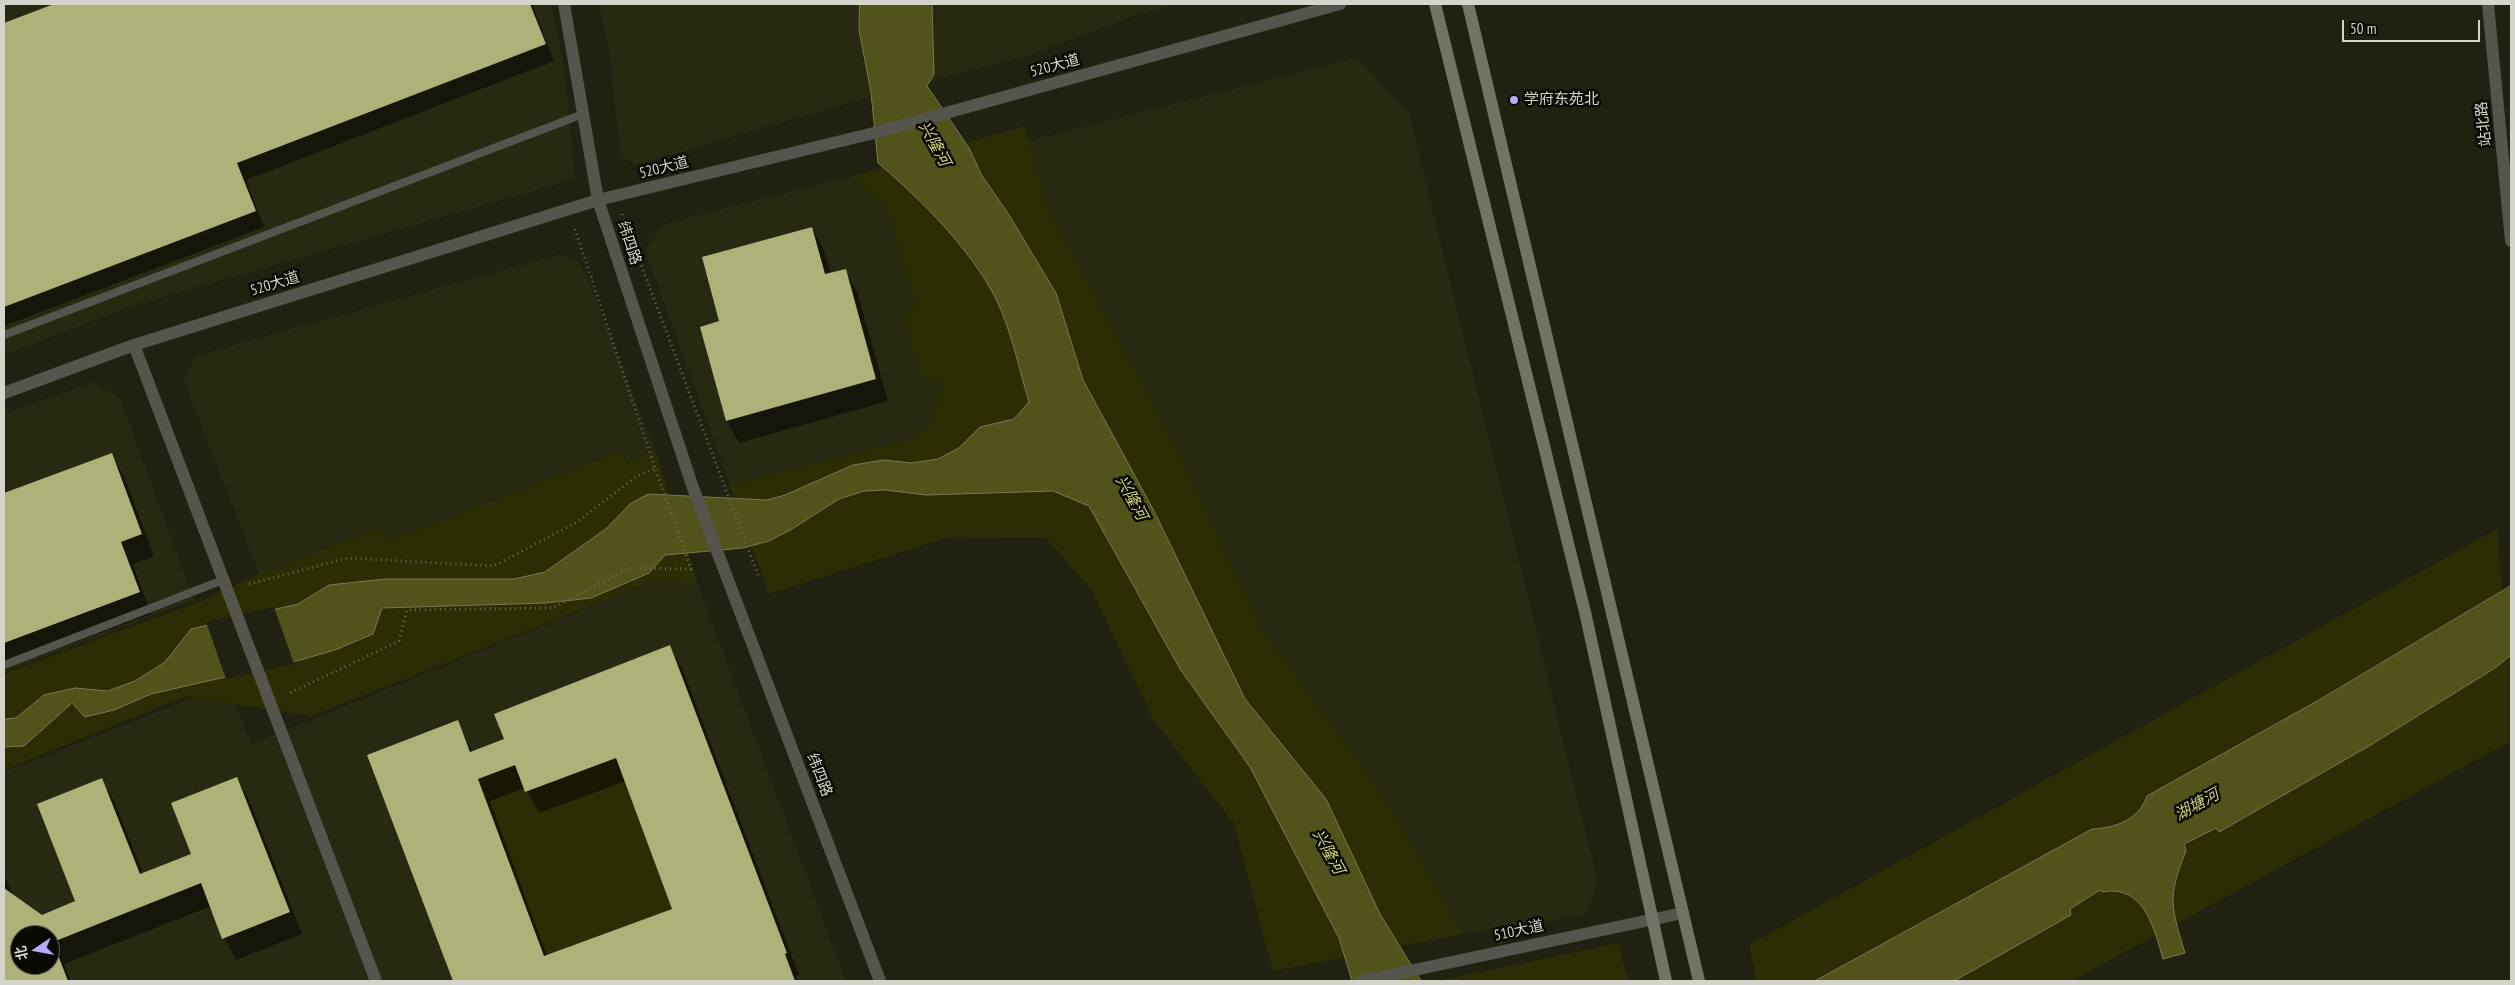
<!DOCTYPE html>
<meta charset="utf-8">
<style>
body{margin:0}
#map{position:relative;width:2515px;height:985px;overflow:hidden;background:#202110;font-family:"PT Sans Narrow","Noto Sans SC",sans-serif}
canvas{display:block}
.frame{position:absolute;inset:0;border:5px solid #d4d5ca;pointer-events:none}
.north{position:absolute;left:10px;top:925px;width:50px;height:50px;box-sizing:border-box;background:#0a0a04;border:1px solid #5b5b53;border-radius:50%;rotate:258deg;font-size:14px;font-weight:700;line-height:20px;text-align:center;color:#d4d5ca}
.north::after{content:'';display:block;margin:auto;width:18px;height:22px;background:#b7abf8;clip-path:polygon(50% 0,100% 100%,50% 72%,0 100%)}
.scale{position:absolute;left:2342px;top:20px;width:138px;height:22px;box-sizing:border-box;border:2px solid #d4d5ca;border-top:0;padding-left:6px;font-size:15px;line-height:18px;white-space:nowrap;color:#d4d5ca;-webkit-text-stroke:4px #0a0a04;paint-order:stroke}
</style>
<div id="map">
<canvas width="2515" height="985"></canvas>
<div class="frame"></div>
<div class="north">北</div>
<div class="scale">50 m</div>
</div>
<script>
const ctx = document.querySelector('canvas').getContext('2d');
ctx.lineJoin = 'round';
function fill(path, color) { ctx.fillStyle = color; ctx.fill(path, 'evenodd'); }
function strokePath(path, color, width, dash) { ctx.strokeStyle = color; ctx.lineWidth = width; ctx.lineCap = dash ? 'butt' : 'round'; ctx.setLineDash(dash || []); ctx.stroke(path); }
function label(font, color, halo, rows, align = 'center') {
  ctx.font = font + ' "PT Sans Narrow","Noto Sans SC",sans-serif'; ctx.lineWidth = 5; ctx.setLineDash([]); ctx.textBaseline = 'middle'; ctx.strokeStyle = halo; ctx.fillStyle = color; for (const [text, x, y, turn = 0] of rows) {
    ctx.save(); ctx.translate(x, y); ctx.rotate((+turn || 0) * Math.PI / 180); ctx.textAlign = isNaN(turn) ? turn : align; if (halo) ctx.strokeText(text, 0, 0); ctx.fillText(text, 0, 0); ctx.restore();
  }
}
fill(new Path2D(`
 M4,4h547l13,62 11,113 -449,129 -122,47z
 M599,4h576l-50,15 -89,34 -172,46 -228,66 -15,-9 -13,-113z
 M1357,58l51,52 190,773 -13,32 -122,19 -79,-138 -123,-168 -85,-181 -129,-242 -19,-64z
 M853,176l34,33 29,96 28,78 -16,44 -27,15 -171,43 -85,-235 19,-26z
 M560,254l22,11 73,185 -28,14 -6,-13 -233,90 -7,-14 -122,47 -75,-193 11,-25z
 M93,382l27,16 74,202 -190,72v-258z
 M651,582l47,3 148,396h-842v-209l222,-87 26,59zM20,935h30v30h-30z`), '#282911');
fill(new Path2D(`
 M1024,126l23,79 129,242 85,181 123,168 79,138 -190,37 -39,-147 -82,-106 -59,-126 -47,-54 -97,-1 -180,57 -39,-109 171,-43 27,-15 16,-44 -23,-6 -17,-61 12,-11 -29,-96 -34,-33z
 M655,450l43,135 -47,-3 -340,134 -125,-20 -182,74v-96l197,-73 58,-27 122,-47 7,14 233,-90 6,13z
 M2497,529l5,62 9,37v113l-439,240h-315l-8,-36z
 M616,758l56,151 -128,47 -66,-177 37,-14 10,27z
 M1619,943l9,38h-190z`), '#2d2d05');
const water = new Path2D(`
 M860,4h72l2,70 -7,12 42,62 12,26 28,41 47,78 27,87 72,133 90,186 81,100 54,115 41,67h-69l-13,-43 -89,-171 -70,-98 -91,-163 -36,-15 -127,4 -41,-5 -21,1 -25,8 -47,30 -23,12 -26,7 -78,7 -16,18 -58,25 -45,5 -164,5 -9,26 -38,16 -31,9 -153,35 -37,16 -29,7 -13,-14 -48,43 -20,1v-28l12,-1 28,-23 31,-7 33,3 27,-10 30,-19 26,-33 107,-25 31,-19 56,-6h129l31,-7 62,-44 23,-24 18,-10 119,6 18,-5 68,-30 31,-5 27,3 27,-4 21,-11 21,-21 34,-8 15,-17c-9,-30 -16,-63 -28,-92 -22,-53 -79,-110 -123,-147l-7,-71 -12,-62z
 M2511,586v69l-16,13 -126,78 -150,86 -3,-4 -32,16 2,7c-19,47 -15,55 -1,102l-22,6c-9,-31 -19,-75 -61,-67l-2,-2 -30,19 1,6 -117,66h-139l277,-152c23,-1 47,-9 55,-33l172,-96z`);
fill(water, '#51531b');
strokePath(water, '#787a50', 1);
fill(new Path2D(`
 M274,607l20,57 -68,15 -20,-57z`), '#202110');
fill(new Path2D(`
 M57,4h475l22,57 -308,119 18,47 -260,99v-302z
 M812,228l12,22 7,24 14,-4 12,22 31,109 -149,42 -12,-22 -26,-93 20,-6z
 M111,454l13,22 30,80 -21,8 18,50 -147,55v-174z
 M669,646l13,22 117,307 -3,1 2,5h-344l-86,-226 89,-34 16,32 33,-13zM626,781l48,128 -127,47 -57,-155 35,-13 14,25z
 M236,778l13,22 53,134 -66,26 -12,-22 -13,-32 -147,58 7,17h-67v-108l9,23 29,20 35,-14 24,-123 13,22 29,73 50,-19zM20,935h30v30h-30z`), '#0007');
fill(new Path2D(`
 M54,4h476l16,40 -309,119 19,48 -252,96v-284z
 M812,227l13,47 21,-5 30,110 -150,42 -26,-94 19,-6 -17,-64z
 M112,453l30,81 -21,8 19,50 -136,51v-150z
 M670,645l117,308 -2,1 10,27h-342l-86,-226 91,-35 12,32 34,-13 -10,-25zM616,758l56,151 -128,47 -66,-177 37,-14 10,27z
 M237,777l53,135 -68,27 -21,-56 -148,59 15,39h-64v-93l38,27 33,-14 -38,-97 65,-26 38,96 51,-20 -20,-51zM20,935h30v30h-30z`), '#aeb178');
strokePath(new Path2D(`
 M622,214l136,361
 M575,229l80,239
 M249,584l99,-26 146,8 83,-44 60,-46 18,-8 36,101 -62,-1 -77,40 -145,2 -8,31 -109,52`), '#6a6b5c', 3, [1, 4]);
strokePath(new Path2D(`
 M4,335l579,-221
 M4,665l219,-85`), '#54554c', 8);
strokePath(new Path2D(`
 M564,4l34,196 94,285 188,496
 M2488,4l23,237
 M134,345l242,636
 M4,393l130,-48 464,-145 272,-66 470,-130
 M1362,981l321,-68`), '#54554c', 12);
strokePath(new Path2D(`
 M1435,4l150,608 81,369
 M1468,4l231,977`), '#727365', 12);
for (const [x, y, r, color] of [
 [1514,100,5,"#b7abf8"]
]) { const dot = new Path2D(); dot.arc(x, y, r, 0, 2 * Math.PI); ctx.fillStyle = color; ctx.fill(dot); strokePath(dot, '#0a0a04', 2); }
label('15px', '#d4d5ca', '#0a0a04', [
 ["520大道",1055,66,-15],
 ["站北路",2484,124,-96],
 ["520大道",664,168,-14],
 ["纬四路",629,243,72],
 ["520大道",275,284,-17],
 ["纬四路",819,775,69],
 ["510大道",1519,931,-12]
]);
label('15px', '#d4d5ca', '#0a0a04', [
 ["学府东苑北",1524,100]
], 'left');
label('italic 16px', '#ccd07c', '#0a0a04', [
 ["兴隆河",934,144,61],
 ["兴隆河",1131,498,61],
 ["湖塘河",2197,805,-29],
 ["兴隆河",1328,852,61]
]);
</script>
